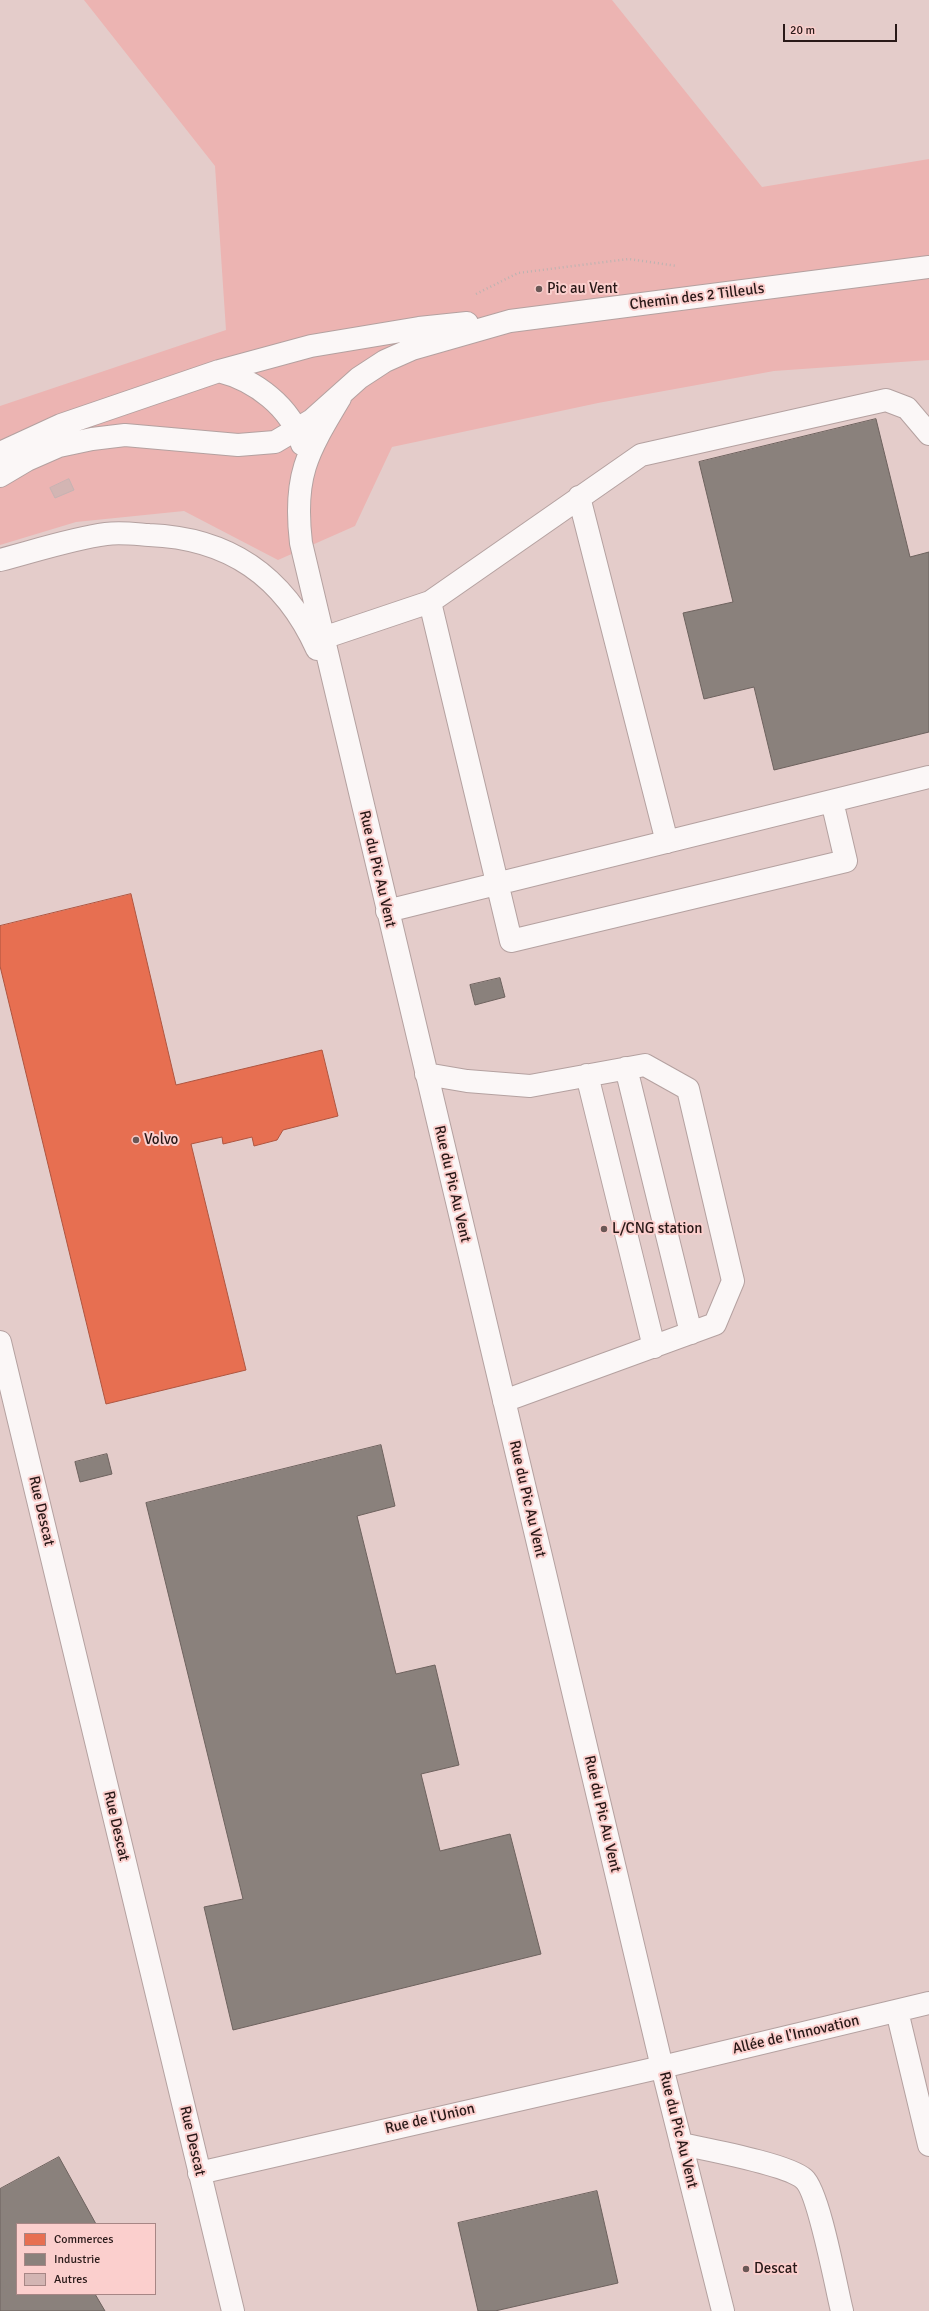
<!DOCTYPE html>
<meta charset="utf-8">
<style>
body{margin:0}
#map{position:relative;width:929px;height:2311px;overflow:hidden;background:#e4ccca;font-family:Signika,sans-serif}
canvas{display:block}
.legend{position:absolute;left:16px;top:2223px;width:140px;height:72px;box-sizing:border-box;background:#fbcfcd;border:1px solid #a78685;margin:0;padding:5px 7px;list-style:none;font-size:12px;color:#291918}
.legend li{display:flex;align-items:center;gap:8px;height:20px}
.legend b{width:20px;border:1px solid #a78685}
.scale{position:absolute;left:783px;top:24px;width:114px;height:18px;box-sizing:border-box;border:2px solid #291918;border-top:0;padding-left:5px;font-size:12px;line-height:14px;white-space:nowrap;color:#291918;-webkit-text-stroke:3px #fbcfcd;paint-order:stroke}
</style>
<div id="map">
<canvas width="929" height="2311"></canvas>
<ul class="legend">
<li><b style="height:11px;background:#e76f51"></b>Commerces</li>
<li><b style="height:11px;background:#8a817c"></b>Industrie</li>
<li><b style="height:11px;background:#d3b5b3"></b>Autres</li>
</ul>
<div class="scale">20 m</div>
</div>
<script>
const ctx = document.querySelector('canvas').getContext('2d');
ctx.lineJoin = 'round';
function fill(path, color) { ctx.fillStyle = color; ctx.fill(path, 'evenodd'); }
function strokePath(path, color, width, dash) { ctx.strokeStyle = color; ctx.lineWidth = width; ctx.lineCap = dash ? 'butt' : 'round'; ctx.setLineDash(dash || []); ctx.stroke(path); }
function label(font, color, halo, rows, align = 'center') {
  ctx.font = font + ' Signika,sans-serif'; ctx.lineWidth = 4; ctx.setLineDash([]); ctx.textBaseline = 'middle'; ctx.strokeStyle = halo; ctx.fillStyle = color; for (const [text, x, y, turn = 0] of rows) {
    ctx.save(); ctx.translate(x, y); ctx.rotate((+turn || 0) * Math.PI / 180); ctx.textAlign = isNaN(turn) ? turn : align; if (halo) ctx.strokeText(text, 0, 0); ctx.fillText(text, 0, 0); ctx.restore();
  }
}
fill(new Path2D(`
 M84,0h528l150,187 167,-28v201l-155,11 -176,32 -206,44 -37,79 -77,34 -94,-49 -108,11 -76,23v-139l226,-76 -11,-164z`), '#ecb4b2');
const shops = new Path2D(`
 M131,894l45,191 146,-35 16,66 -55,14 -6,10 -23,6 -2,-9 -29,7 -1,-7 -31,7 55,226 -140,34 -106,-438v-40z`);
fill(shops, '#e76f51');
strokePath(shops, '#ae5540', 1);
const industry = new Path2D(`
 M876,419l34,138 19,-5v180l-155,38 -20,-83 -50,12 -21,-86 50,-11 -34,-140z
 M500,978l5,19 -30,8 -5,-20z
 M381,1445l14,61 -38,10 39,158 39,-9 24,100 -38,9 19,77 70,-17 31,120 -308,76 -29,-123 39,-8 -97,-396z
 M107,1454l5,20 -32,8 -5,-20z
 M59,2157l37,67h-79v70h78l10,17h-105v-122z
 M597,2191l21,92 -123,28h-17l-20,-88z`);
fill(industry, '#8a817c');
strokePath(industry, '#6d625e', 1);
const building = new Path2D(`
 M69,479l5,11 -19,8 -5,-10z`);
fill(building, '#d3b5b3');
strokePath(building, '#c6b3b2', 1);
const minor = new Path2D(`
 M219,371c36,9 72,36 83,73
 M340,398c-33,55 -47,78 -39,145l361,1524 61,244
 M0,453l61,-28 158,-54 92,-25 108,-18 48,-5
 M0,476l27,-16 32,-14 33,-7 33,-4 113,10 37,-3 37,-22 47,-42 26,-17 27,-12 98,-28 419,-54
 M579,497l88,345
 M0,560c35,-9 70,-21 106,-26 14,-2 29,0 43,1 80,3 135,41 168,114
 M430,602l81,339 335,-80 -14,-60
 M323,638l107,-36 211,-147 245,-55 21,8 22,26
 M387,911l542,-134
 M626,1068l65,265
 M426,1074l41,7 63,5 115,-21 43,24 45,192 -18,43 -211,77
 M587,1075l67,272
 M0,1342l233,969
 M897,2011l32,134
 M681,2144c27,6 106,20 123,35 15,13 32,108 38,132
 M199,2173l463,-106 267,-64`);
strokePath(minor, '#b4a1a0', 24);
strokePath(new Path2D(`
 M476,294l42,-21 111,-14 48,7`), '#bcb3b1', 2.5, [1, 3]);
strokePath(minor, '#fbf7f7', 22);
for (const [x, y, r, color] of [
 [539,289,4,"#6a5856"],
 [136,1140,4,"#6a5856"],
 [604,1229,4,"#6a5856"],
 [746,2269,4,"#6a5856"]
]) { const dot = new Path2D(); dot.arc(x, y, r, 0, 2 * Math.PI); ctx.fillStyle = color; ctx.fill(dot); strokePath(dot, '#fbcfcd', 1.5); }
label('15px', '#291918', '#fbcfcd', [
 ["Pic au Vent",547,289],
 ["Volvo",144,1140],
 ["L/CNG station",612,1229],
 ["Descat",754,2269]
], 'left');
label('15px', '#291918', '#fbcfcd', [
 ["Chemin des 2 Tilleuls",697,297,-7],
 ["Rue du Pic Au Vent",377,869,77],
 ["Rue du Pic Au Vent",452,1184,77],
 ["Rue du Pic Au Vent",527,1499,77],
 ["Rue Descat",41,1511,77],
 ["Rue du Pic Au Vent",602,1814,77],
 ["Rue Descat",116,1826,77],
 ["Allée de l'Innovation",796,2035,-13],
 ["Rue de l'Union",430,2119,-13],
 ["Rue du Pic Au Vent",678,2130,76],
 ["Rue Descat",192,2141,77]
]);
</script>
